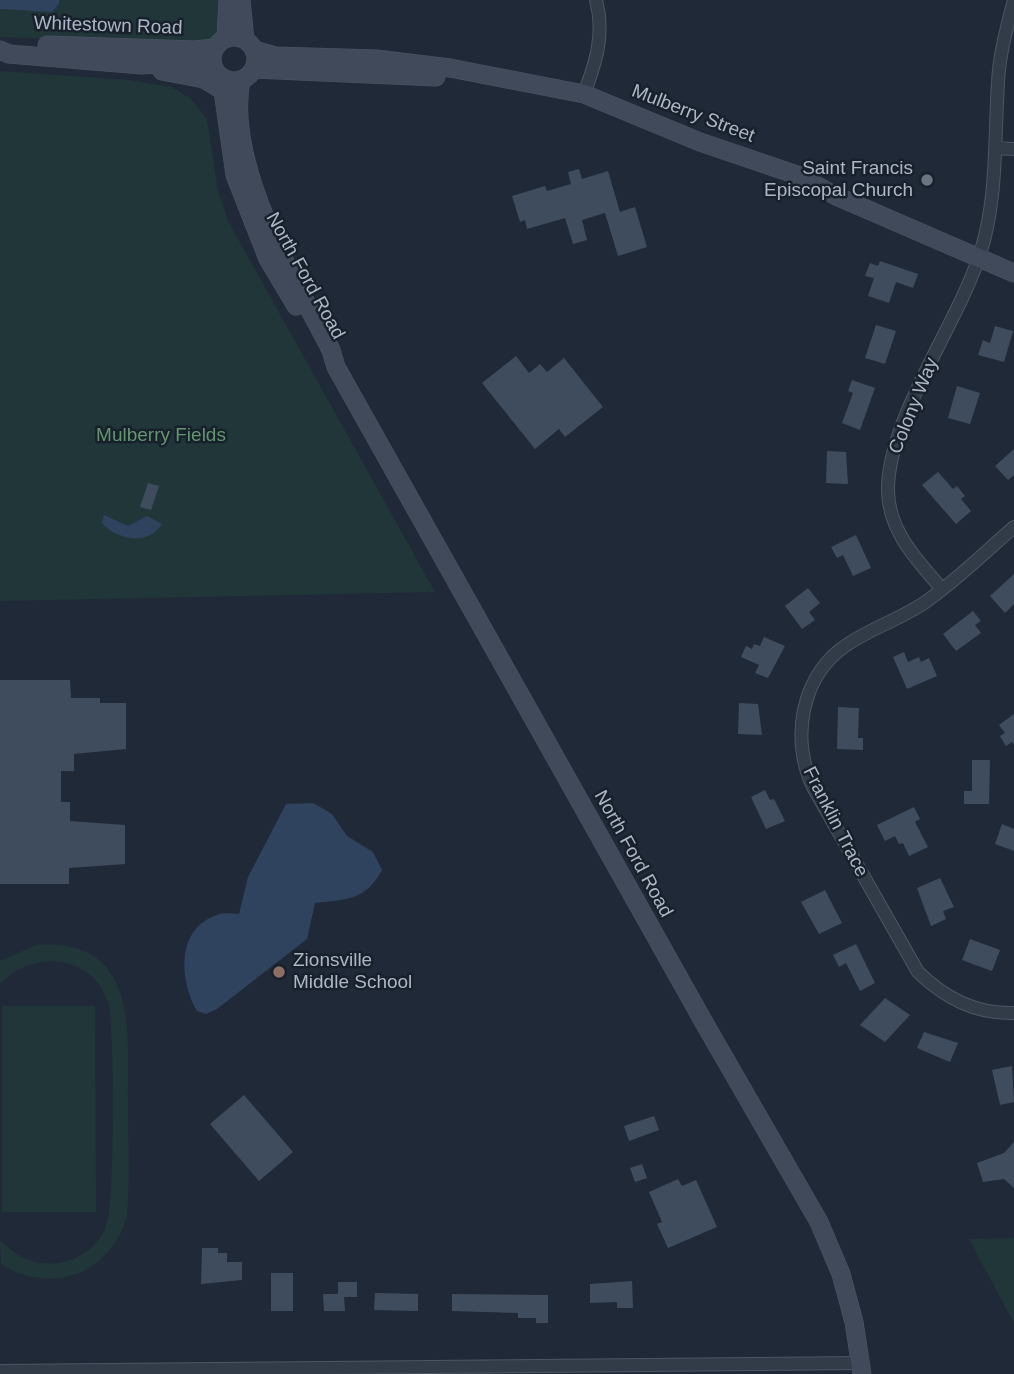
<!DOCTYPE html>
<style>
body{margin:0}
canvas{display:block;background:#1f2937}
</style>
<canvas width="1014" height="1374"></canvas>
<script>
const ctx = document.querySelector('canvas').getContext('2d');
ctx.lineJoin = 'round';
function fill(path, color) { ctx.fillStyle = color; ctx.fill(path, 'evenodd'); }
function strokePath(path, color, width, dash) { ctx.strokeStyle = color; ctx.lineWidth = width; ctx.lineCap = dash ? 'butt' : 'round'; ctx.setLineDash(dash || []); ctx.stroke(path); }
function label(font, color, halo, rows, align = 'center') {
  ctx.font = font + ' Arial,sans-serif'; ctx.lineWidth = 5; ctx.setLineDash([]); ctx.textBaseline = 'middle'; ctx.strokeStyle = halo; ctx.fillStyle = color; for (const [text, x, y, turn = 0] of rows) {
    ctx.save(); ctx.translate(x, y); ctx.rotate((+turn || 0) * Math.PI / 180); ctx.textAlign = isNaN(turn) ? turn : align; if (halo) ctx.strokeText(text, 0, 0); ctx.fillText(text, 0, 0); ctx.restore();
  }
}
fill(new Path2D(`
 M0,0h222l-1,32 -20,12 -201,-7z
 M0,71l129,9 42,7 19,11 17,21 11,72 10,30 207,371 -435,9z
 M36,945c103,-8 92,87 92,157 0,38 2,76 -1,114 -16,58 -76,80 -126,48l-1,-24c15,16 34,26 57,23 22,-2 41,-17 49,-37 9,-19 9,-202 2,-224 -16,-48 -76,-53 -108,-18v-23z
 M2,1006h93l1,206h-94z
 M1014,1238v85l-45,-84z`), '#213639');
fill(new Path2D(`
 M0,0h59v4l-7,8 -52,-3z
 M104,515l24,11 19,-10 15,8c-13,22 -46,16 -60,-1z
 M313,803l19,11 15,22 26,16 9,18c-17,31 -35,29 -67,33l-8,36 -90,70 -11,5 -9,-3c-17,-30 -22,-82 20,-96 6,-3 15,-1 22,-1l9,-37 38,-73z`), '#2f435e');
fill(new Path2D(`
 M579,169l3,10 26,-8 12,41 15,-5 12,40 -29,9 -13,-43 -23,7 5,20 -14,4 -8,-26 -38,11 -2,-9 -5,2 -8,-26 33,-10 2,5 24,-7 -3,-12z
 M880,261l38,13 -5,14 -17,-6 -7,21 -21,-7 6,-18 -9,-2 5,-13 8,3z
 M876,325l20,6 -11,33 -20,-6z
 M995,326l18,5 -9,31 -26,-7 5,-15 7,3z
 M516,356l13,17 11,-9 7,8 17,-14 39,49 -38,30 -6,-8 -24,20 -53,-66z
 M852,380l23,8 -15,42 -18,-7 11,-30 -5,-2z
 M957,386l23,7 -10,31 -22,-6z
 M1014,449v26l-6,5 -13,-14z
 M827,451l19,1 2,32 -22,-1z
 M938,472l15,17 4,-3 8,10 -4,3 10,12 -15,13 -34,-39z
 M148,483l11,3 -8,24 -11,-3z
 M856,535l15,33 -18,8 -10,-21 -6,3 -6,-11z
 M1014,574v30l-9,9 -15,-17z
 M808,588l12,15 -11,9 6,8 -13,9 -17,-23z
 M973,611l8,10 -6,4 6,8 -25,18 -13,-17z
 M764,637l21,9 -17,32 -13,-5 4,-8 -18,-8 5,-11 6,3 2,-5 6,2z
 M904,652l4,10 11,-5 2,5 8,-4 8,18 -30,13 -14,-32z
 M0,680h70l1,18h29v5h26v46l-52,5v17h-13v31h9v19l55,4v39l-56,4v16h-69z
 M739,703l19,1 4,31 -24,-1z
 M838,707l21,1 -1,30h5v12l-26,-1z
 M1014,714v31l-2,-3 -6,4 -6,-10 5,-3 -6,-8z
 M972,760h18l-1,44h-25v-13h8z
 M765,790l5,10 4,-1 11,22 -19,8 -15,-32z
 M914,807l6,12 -5,3 13,25 -19,9 -6,-13 -4,1 -4,-8 -10,5 -8,-16z
 M1002,824l12,5v22l-19,-7z
 M940,878l14,29 -11,4 3,8 -15,7 -14,-38z
 M825,890l17,33 -23,11 -18,-32z
 M970,939l30,11 -8,21 -30,-11z
 M856,944l19,39 -15,8 -14,-28 -7,4 -6,-12z
 M885,998l25,17 -25,27 -25,-17z
 M924,1032l34,11 -8,19 -33,-14z
 M1012,1066l2,36 -14,3 -8,-35z
 M244,1095l49,57 -34,29 -49,-57z
 M654,1116l5,14 -30,11 -5,-15z
 M1014,1142v46l-10,-9 -21,3 -6,-19 27,-10z
 M642,1164l5,14 -12,4 -5,-14z
 M678,1179l4,7 14,-6 21,47 -49,21 -11,-24 5,-2 -13,-30z
 M202,1248h16v5h9v9h15v18l-41,4z
 M271,1273h22v38h-22z
 M632,1281l1,27h-16v-6l-27,1v-19z
 M338,1282h19v15h-13l1,14h-21l-1,-17h15z
 M375,1293l43,1v17l-44,-1z
 M452,1294l96,1v28h-12v-5h-18v-5l-66,-2z`), '#3f4c5d');
const street = new Path2D(`
 M584,94c12,-32 21,-60 12,-94
 M997,148l17,1
 M1014,527c-29,25 -58,54 -90,76 -24,16 -52,25 -76,41 -47,30 -58,95 -35,143l105,185c27,26 57,42 96,41
 M942,589c-25,-29 -55,-59 -54,-101 1,-70 68,-162 91,-231 19,-56 15,-115 19,-174 1,-28 9,-56 16,-83
 M0,1371l862,-8`);
const secondary = new Path2D(`
 M241,0l4,40
 M212 59a22 22 0 1 1 44 0a22 22 0 1 1-44 0Z
 M226,39l2,-39
 M47,45l147,5 21,-2
 M0,50l9,4 133,11 47,-3 25,6
 M254,50l21,6 101,3 74,9 134,26 116,48 97,33 39,21 178,77
 M254,69l182,8
 M162,71l42,8 20,12
 M221,77l14,98 33,84 28,47
 M241,80c-16,84 52,197 90,270l5,17 370,659 113,196 22,52 13,48 8,52`);
strokePath(street, '#4d5663', 14);
strokePath(secondary, '#4d5663', 19);
strokePath(street, '#323b48', 12);
strokePath(secondary, '#404a5b', 18);
for (const [x, y, r, color] of [
 [927,180,7,"#6b7280"],
 [279,972,7,"#8d6e63"]
]) { const dot = new Path2D(); dot.arc(x, y, r, 0, 2 * Math.PI); ctx.fillStyle = color; ctx.fill(dot); strokePath(dot, '#18202c', 2.5); }
label('19px', '#acb6c5', '#18202c', [
 ["Whitestown Road",108,26,2],
 ["Mulberry Street",693,114,21],
 ["North Ford Road",305,276,61],
 ["Colony Way",914,406,-68],
 ["Franklin Trace",835,822,63],
 ["North Ford Road",633,854,61]
]);
label('19px', '#acb6c5', '#18202c', [
 ["Saint Francis",913,169],
 ["Episcopal Church",913,191],
 ["Zionsville",293,961,"left"],
 ["Middle School",293,983,"left"]
], 'right');
label('19px', '#63966f', '#18202c', [
 ["Mulberry Fields",161,436]
]);
</script>
